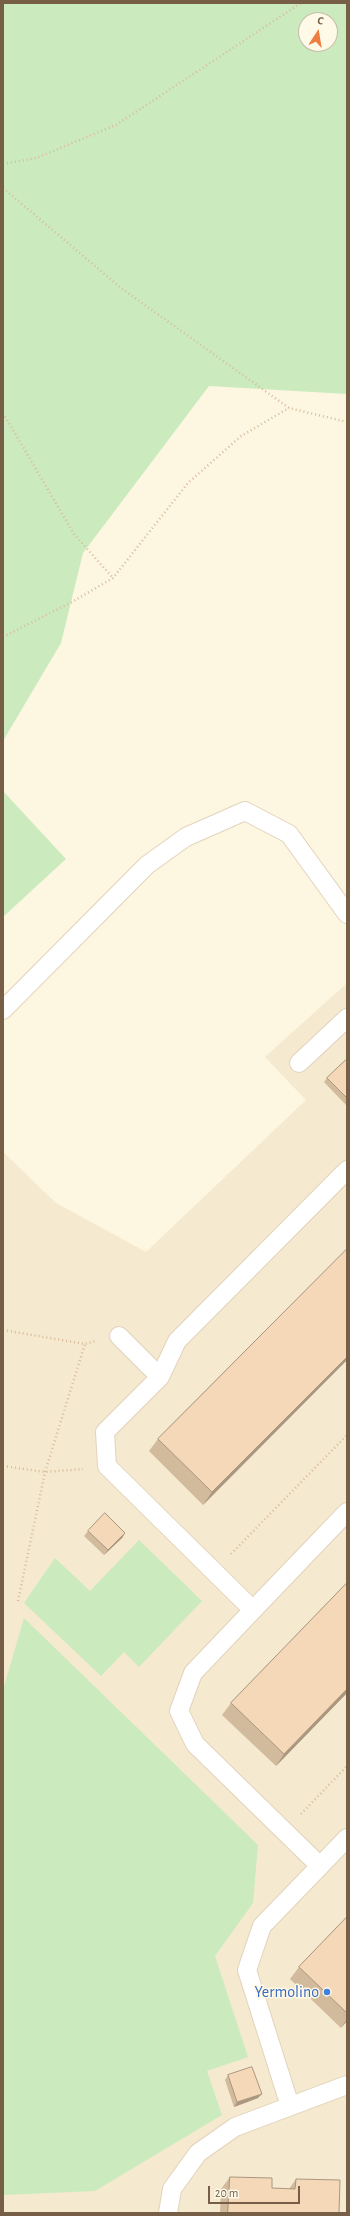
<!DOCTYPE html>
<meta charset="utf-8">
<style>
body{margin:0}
#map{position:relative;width:350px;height:2216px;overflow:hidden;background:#fdf6e1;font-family:"Alegreya Sans",sans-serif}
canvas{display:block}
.frame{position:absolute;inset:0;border:4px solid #765e47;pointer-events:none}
.north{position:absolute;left:298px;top:12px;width:40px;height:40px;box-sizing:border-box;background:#fff9e8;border:1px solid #c8bba8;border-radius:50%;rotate:12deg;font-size:11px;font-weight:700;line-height:16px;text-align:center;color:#765e47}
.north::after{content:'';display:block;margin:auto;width:14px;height:18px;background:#ee7e3f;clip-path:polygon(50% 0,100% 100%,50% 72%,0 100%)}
.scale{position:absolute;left:208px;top:2186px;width:92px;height:18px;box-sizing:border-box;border:2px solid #765e47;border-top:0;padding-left:5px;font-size:12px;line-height:14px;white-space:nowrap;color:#765e47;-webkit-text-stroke:3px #fff9e8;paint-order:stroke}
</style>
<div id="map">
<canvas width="350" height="2216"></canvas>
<div class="frame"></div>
<div class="north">С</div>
<div class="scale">20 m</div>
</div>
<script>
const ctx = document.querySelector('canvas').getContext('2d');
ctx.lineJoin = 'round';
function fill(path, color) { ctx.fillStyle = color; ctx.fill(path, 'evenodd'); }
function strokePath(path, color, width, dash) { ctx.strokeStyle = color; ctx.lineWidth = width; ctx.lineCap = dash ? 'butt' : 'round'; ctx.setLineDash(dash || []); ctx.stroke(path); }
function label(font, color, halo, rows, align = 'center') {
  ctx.font = font + ' "Alegreya Sans",sans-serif'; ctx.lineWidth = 3; ctx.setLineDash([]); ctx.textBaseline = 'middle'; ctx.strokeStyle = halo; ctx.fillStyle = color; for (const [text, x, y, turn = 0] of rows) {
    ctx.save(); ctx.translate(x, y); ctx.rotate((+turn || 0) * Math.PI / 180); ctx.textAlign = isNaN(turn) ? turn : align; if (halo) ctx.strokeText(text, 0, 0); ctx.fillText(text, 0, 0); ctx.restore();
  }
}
fill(new Path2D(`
 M347,983v1230h-344v-1061l53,51 90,49 160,-152 -41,-43z`), '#f5e9cf');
fill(new Path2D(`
 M3,3h344v391l-138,-8 -126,167 -22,90 -58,98zM306,20h24v24h-24z
 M3,791l63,68 -63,58z
 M139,1540l63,61 -63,66 -15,-15 -23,24 -77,-73 31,-45 35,33z
 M24,1618l234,227 -5,58 -38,53 33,101 -41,14 15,44 -127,76 -92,4v-505z`), '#cbebbf');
const service = new Path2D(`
 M3,1010l144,-145 39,-28 59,-26 44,23 58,80
 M299,1063l48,-45
 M347,1170l-170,171 -17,36 -55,55 2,34 146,144 94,-98
 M119,1336l41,41
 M253,1610l-60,63 -14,38 16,33 125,122 27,-28
 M290,2106l-43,-136 15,-44 58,-60
 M168,2213l4,-24 26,-36 37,-26 112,-42`);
strokePath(service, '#e2d3bc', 20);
strokePath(new Path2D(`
 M3,164l33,-6 80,-33 185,-122
 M3,188l118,100 168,120 58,14
 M3,413l71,121 39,44
 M3,637l69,-35 41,-24 75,-95 53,-47 48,-28
 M3,1330l82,14 10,-3
 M3,1466l42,6 38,-3
 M231,1554l116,-119
 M18,1601l27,-129 40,-128
 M301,1814l46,-48`), '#d9bb9a', 2.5, [1, 3]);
strokePath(service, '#fff', 18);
fill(new Path2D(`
 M347,1059v46h-1l-22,-23 3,-4z
 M347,1249v111l-144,145 -54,-54 9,-12z
 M88,1531l37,2 -3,5 -18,17 -20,-19z
 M347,1583v110l-71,73 -54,-51 9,-12z
 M347,1917v104l-6,7 -51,-49 9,-12z
 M228,2075l30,23 -24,9 -9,-27z
 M230,2177l42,11 17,1 7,-10 43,34h-119l1,-24z`), '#d2ba9d');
fill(new Path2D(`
 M347,1357v3l-144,145 9,-13z
 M125,1533l-3,5 -18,17 4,-5z
 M347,1689v4l-71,73 8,-12z
 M347,2019v2l-6,7z
 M262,2094l-4,4 -24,9 3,-5z`), '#ab9780');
const building = new Path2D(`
 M347,1059v39l-20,-20z
 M347,1249v108l-135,135 -54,-53z
 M105,1513l20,20 -17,17 -20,-19z
 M347,1583v106l-63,65 -53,-51z
 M347,1917v96l-48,-46z
 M252,2067l10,27 -25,8 -9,-27z
 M230,2177l42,1v10l23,1 1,-10 44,1 -1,33h-111z`);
fill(building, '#f4d8b7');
strokePath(building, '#ab9780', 1);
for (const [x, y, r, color] of [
 [327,1992,4,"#3f7fe0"]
]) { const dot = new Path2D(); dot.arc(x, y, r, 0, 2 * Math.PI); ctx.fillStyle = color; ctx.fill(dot); strokePath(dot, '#fff9e8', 1.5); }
label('16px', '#366cbe', '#fff9e8', [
 ["Yermolino",319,1992]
], 'right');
</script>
